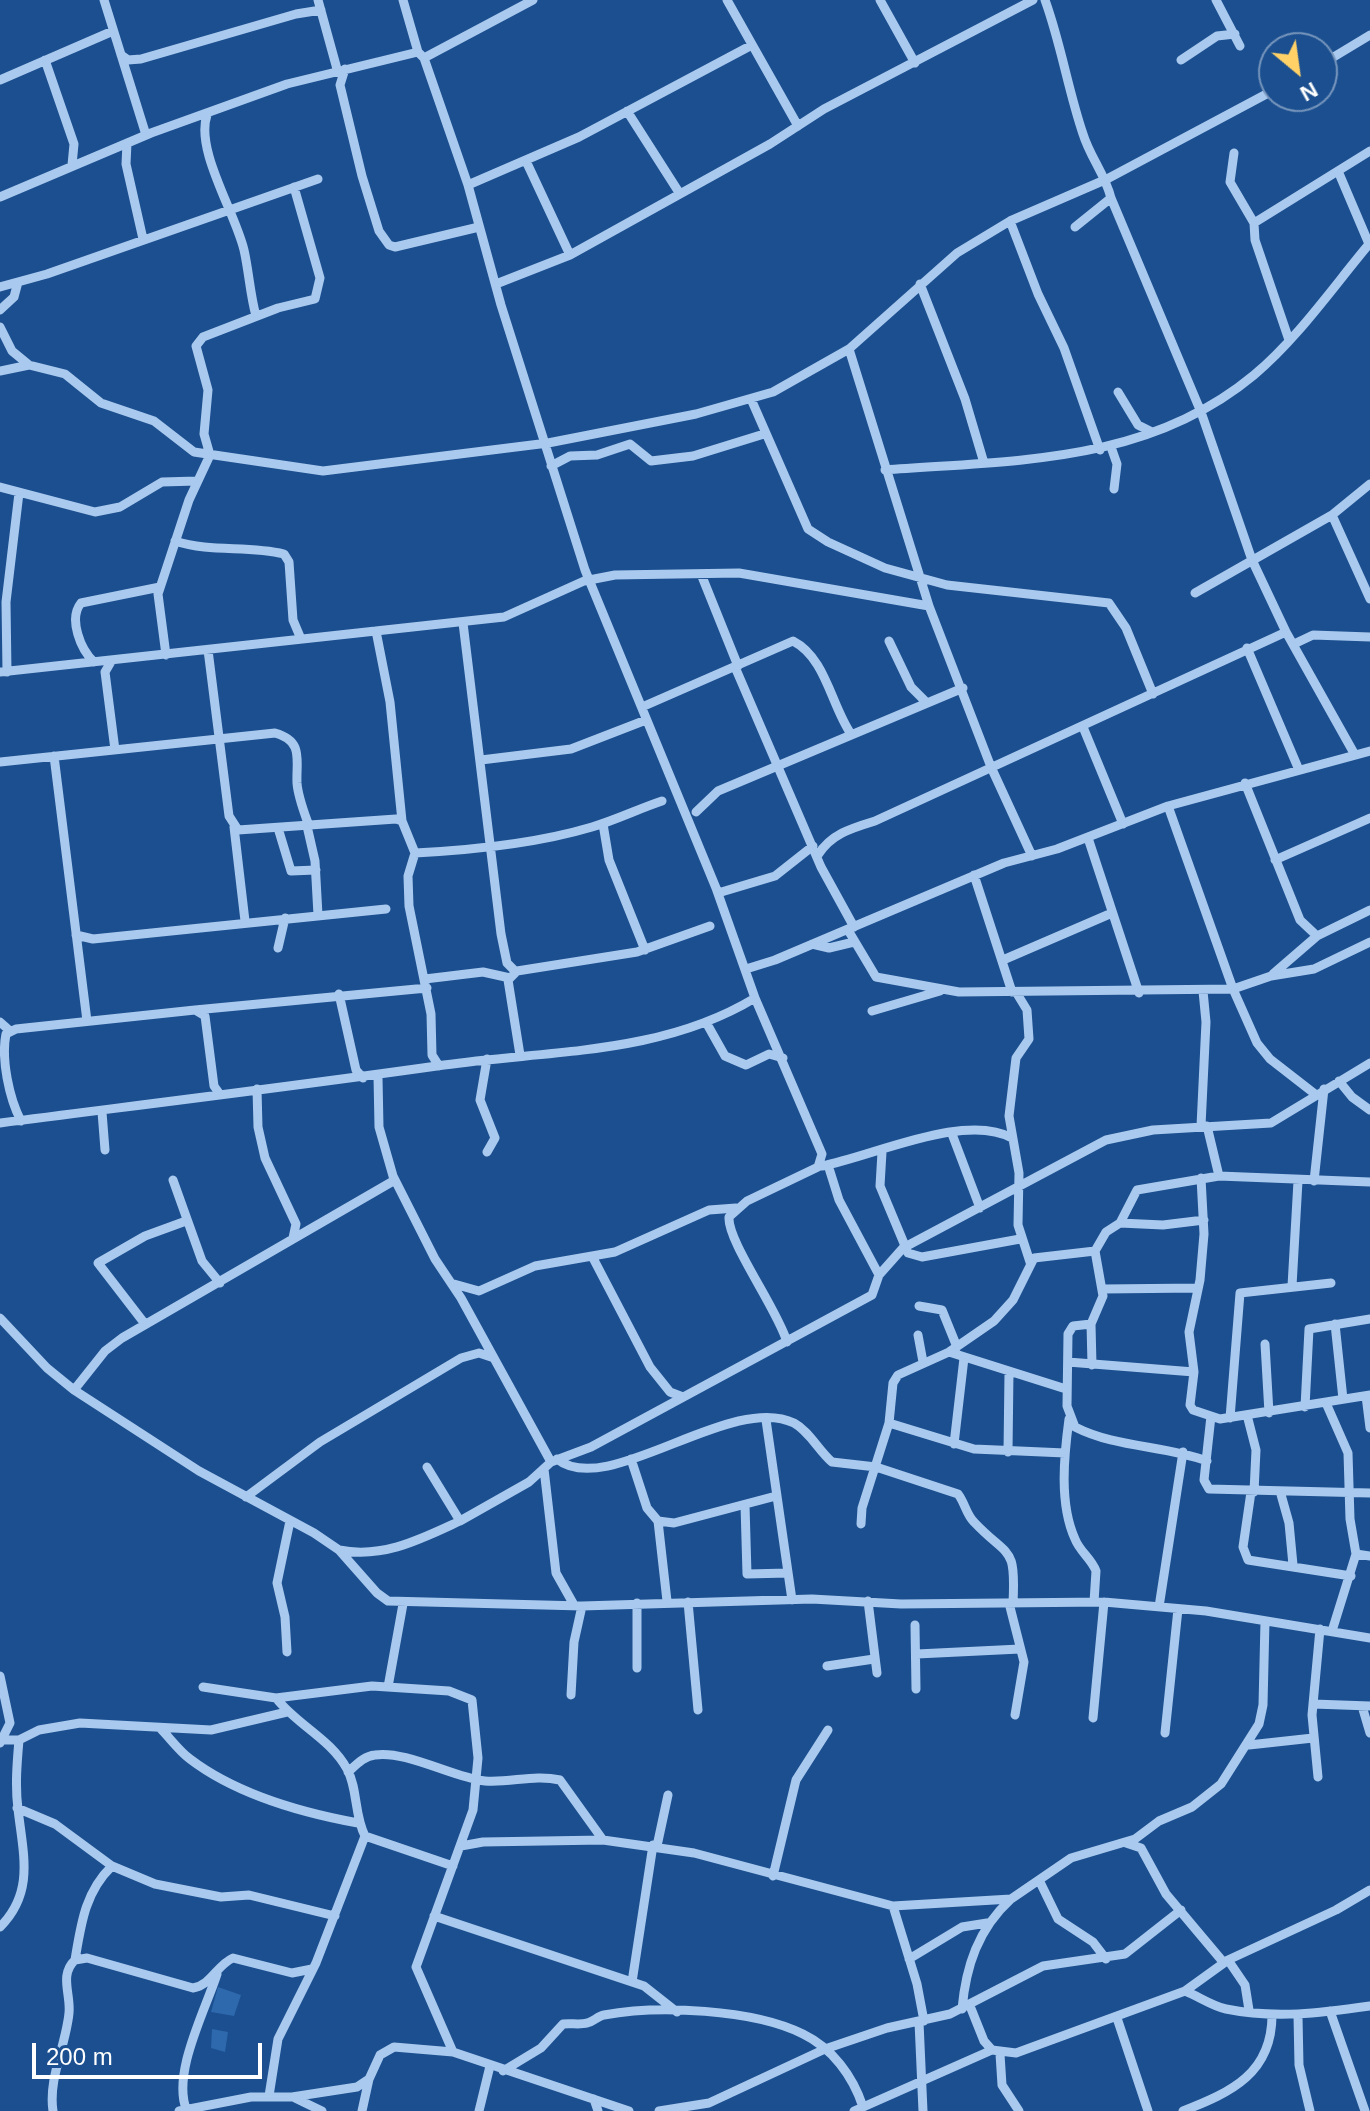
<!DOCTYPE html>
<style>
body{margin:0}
#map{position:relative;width:1370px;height:2111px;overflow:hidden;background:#1b4f8f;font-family:Arial,sans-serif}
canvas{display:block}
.north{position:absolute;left:1258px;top:32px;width:80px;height:80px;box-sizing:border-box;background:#1b4f8f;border:2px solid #7695bc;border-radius:50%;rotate:151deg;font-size:22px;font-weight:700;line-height:32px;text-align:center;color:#fff}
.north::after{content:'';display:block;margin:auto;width:28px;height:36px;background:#ffd166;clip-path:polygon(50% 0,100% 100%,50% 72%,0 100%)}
.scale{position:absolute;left:32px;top:2043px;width:230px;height:36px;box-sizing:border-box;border:4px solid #fff;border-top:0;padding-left:10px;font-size:24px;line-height:28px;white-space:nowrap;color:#fff;-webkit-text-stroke:6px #1b4f8f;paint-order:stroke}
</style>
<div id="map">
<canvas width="1370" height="2111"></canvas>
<div class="north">N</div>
<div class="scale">200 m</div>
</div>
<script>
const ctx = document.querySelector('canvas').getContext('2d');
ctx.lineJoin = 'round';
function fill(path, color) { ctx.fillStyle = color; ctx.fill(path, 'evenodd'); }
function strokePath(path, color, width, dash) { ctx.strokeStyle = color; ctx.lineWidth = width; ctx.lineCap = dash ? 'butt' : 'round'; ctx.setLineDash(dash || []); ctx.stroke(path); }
fill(new Path2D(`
 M218,1987l23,8 -7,21 -23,-4z
 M212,2029l16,3 -3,20 -14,-4z`), '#2e69ad');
strokePath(new Path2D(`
 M104,0l42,135
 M318,0l19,69
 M403,0l15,52 6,6 44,127 33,120 84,265 131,318 39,110 67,156 -4,13 -71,34 -18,16c-2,24 49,93 58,125
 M727,0l71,126
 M880,0l35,63
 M1045,0c16,44 23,90 38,134 7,23 22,40 28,64l90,214 51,148 34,72 69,123
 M1216,0l24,46
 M121,55l7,5 13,-1 155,-45 25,-4
 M424,58l109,-58
 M45,60l29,84 -2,21
 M1181,60l36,-24 18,-2
 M1322,64l48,-29
 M345,69l-5,16 22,91 17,55 10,14 6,2 84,-20
 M0,80l113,-49
 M627,111l53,83
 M207,115c-12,35 28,97 37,135 5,22 6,44 12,66
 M127,143l-1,21 17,75
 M1234,153l-4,29 24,41
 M526,161l44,94
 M1338,171l31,73
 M468,185l111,-48 173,-92
 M0,197l151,-64 136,-49 131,-32
 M1010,221l28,73 26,54 36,102
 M1075,227l36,-29
 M496,284l74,-29 200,-111 54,-35 209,-109
 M920,284l45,115 19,64
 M0,287l47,-13 271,-95
 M0,310l14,-13 4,-15
 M0,327l12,24 17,14
 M1289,340l-34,-100 -1,-17 116,-72
 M0,371l29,-6 36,9 36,29 53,18 40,31 129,19 225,-28 148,-29 77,-22 76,-43
 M1118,392l20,33 14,7
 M751,399l57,130 20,13 57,26 62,17 162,18 17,25 27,66
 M1111,447l6,17 -3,25
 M551,466l19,-10 27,-1 33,-11 21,17 42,-5 71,-22
 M885,470c130,-10 262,-6 369,-95 44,-37 79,-88 116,-132
 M0,487l95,25 25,-5 42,-25 35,-1
 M1332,515l38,84
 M175,541c36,12 72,4 109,13l5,8 4,58 8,19
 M701,574l37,92
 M1195,593l137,-78 38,-31
 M463,623l38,311 6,29 9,9
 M376,631l14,71 12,119
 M889,641l22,46 14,14
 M1294,644l19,-9 57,2
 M1247,648l52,122
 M208,650l21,166 9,14 158,-11 6,2 13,32c59,-3 120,-9 177,-26 24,-7 46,-18 70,-26
 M166,655l-8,-61 31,-94 21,-45 -6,-21 4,-44 -12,-44 7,-9 75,-29 37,-9 5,-21 -26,-91
 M112,660l-7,12 10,78
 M94,662c-13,-12 -26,-43 -13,-59l79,-16
 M735,667l86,200 33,60
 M0,672l504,-55 80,-36 31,-6 124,-2 190,33
 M7,672l-1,-70 13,-109
 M642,707l151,-66c33,17 38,64 58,93
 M1083,727l40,97
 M54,756l33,265
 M481,760l90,-11 75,-29
 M0,762l275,-29c29,8 21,27 22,50 1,14 7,29 12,43
 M1245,783l55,137 17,16
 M1168,806l65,183 24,54 13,16 45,35
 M696,812l22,-21 245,-103
 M603,824l6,36 36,90
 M307,826l8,35 3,54
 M234,827l11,94
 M278,828l13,43 25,-1
 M1088,838l51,155
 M415,853l-7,23 1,30 22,108 1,41 7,11
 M818,855c13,-21 34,-27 57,-34l411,-189
 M1032,856l-41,-89 -62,-161 -80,-257 108,-96 53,-32 97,-42 167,-89
 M1275,860l95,-42
 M974,875l38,117
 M718,893l57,-17 38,-30
 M848,930l28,47 83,15 274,-3 38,-13 43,-7 56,-27
 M76,935l17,4 293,-30
 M812,944l17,4 25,-6
 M278,948l7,-30
 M1003,960l109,-47
 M746,969l29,-9 229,-97 53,-14 111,-43 202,-55
 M1273,974l44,-38 53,-26
 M425,979l58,-7 27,6
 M1016,992l11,18 2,29 -13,19 -7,58 10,57 -1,52 12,37
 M339,994l17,76 7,8
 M195,1010l232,-22
 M872,1011l68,-20
 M0,1022l9,8
 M707,1024l18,32 21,9 23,-11 14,4
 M520,1055l-12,-75 9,-9 120,-19 73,-26
 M378,1077l1,50 14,49 42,83 26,39 90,164
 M1339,1081l13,16 18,13
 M257,1089l1,38 7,31 31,66 -3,14
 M102,1112l3,38
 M21,1121c-12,-23 -20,-62 -15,-87l10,-5 179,-19 10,6 9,70 5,7
 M0,1123c148,-19 296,-37 444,-58 106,-15 217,-10 311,-67
 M1201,1126l5,-104 -3,-31
 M1207,1126l12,50
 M952,1134l28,74
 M487,1152l8,-14 -15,-38 7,-41
 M882,1152l-2,34 28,67 14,4 98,-18
 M822,1166c52,-10 143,-54 190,-28
 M1201,1178l3,56 -4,46 -11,52 5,40 -4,33 3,5 27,9 150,-24
 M173,1180l29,81 18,22
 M1314,1181l10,-92
 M1120,1223l17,-33 82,-14 151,6
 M593,1258l57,109 20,25 13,5
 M879,1275l24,-27 203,-108 47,-10 118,-7 99,-60
 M454,1284l25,7 56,-25 80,-14 94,-42 27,-2
 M1292,1286l6,-105
 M1103,1289l95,-1
 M919,1306l23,4 15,37
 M0,1318l47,50 27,22 125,81 115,62 25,17 38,43 11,8 194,5 230,-7 89,5 203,-2 102,9 164,27
 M145,1324l-47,-61 47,-27 41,-15
 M1091,1324l-18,2 -5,8 -1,72 8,21c41,21 89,18 132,34
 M1335,1324l8,75
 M918,1335l5,27
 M1265,1344l4,69
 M949,1352l117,37
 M1068,1362l126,10
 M1092,1365l-1,-41 12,-28 -8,-45 11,-19 14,-9 43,2 41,-5
 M74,1390l31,-39 17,-13 273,-158
 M1366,1396l4,32
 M1326,1403l22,50 2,66 6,35 -24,77
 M1305,1407l4,-78 61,-10
 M1247,1415l9,35 -2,42
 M1211,1416l-7,64 5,9 161,4
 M1230,1418l10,-125 91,-10
 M1069,1419c-5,37 -10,85 6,120 5,13 16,19 21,32l-2,31
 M766,1420l26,180
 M889,1423l85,26 91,4
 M954,1444l10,-86
 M1008,1452l1,-80
 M557,1459c50,41 174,-67 237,-36 15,8 25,28 38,39l44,5 82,27c7,9 8,20 16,28 35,37 42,22 39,81
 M631,1459l16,49 11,13 16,2 102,-27
 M427,1467l33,54 69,-39 22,-20 40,-15 281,-152 7,-20 -40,-75 -11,-35
 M544,1469l12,104 18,32
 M1280,1491l9,32 4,42
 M1251,1492l-8,55 5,13 103,16
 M246,1497l74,-55 141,-84 18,-5 15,5
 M745,1505l2,69 41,-1
 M658,1521l9,80
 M861,1524l1,-16 27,-85 4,-40 5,-8 51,-23 45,-31 19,-21 21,-42 61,-7
 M339,1550c44,9 82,-11 121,-29
 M1356,1554l14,2
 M868,1601l9,72
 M688,1602l10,108
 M1009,1603l15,59 -9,53
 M1159,1607l24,-155
 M915,1625l1,64
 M287,1652l-2,-35 -8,-34 13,-62
 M917,1654l103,-5
 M827,1666l47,-7
 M637,1668v-65
 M0,1676l10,47 -10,20
 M203,1687l73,11 96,-12 77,5 23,9 6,58 -5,52 -57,157 37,85
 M388,1687l15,-83
 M571,1695l3,-53 8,-36
 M276,1698c21,27 55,41 71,71 11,20 7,46 18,67l88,30
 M1313,1704l57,2
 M1362,1706l8,27
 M1093,1718l11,-116
 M160,1728c10,10 19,23 30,31 46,35 113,54 168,64
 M1165,1733l13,-124
 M2,1740h17l20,-10 41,-7 131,7 76,-18
 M1249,1745l64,-7
 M348,1772c8,-7 16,-16 27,-17 31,-5 79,23 110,26 26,2 49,-7 75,-1l43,60
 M1318,1777l-6,-62 8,-86
 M17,1808l38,16 57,42 43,18 66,13 28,-2 86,21
 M1126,1843l15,5 25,46 58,69
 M461,1846l22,-4 120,-2 91,13 199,53 118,-7 60,-41 64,-19 24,-18 33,-14 29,-23 38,-60 4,-19 2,-84
 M657,1846l11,-51
 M773,1876l23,-96 32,-50
 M1040,1882l18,37 35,23 13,17
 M893,1906l24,78 7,37
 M434,1916l210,70 33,26
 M0,1927c35,-35 23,-73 18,-118 -3,-23 -1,-46 1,-69
 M909,1959l53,-32 25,-4
 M75,1960c6,-36 10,-68 37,-94
 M1228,1960l17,25 4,25
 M632,1982l21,-137
 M1185,1991c13,5 27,15 41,18 49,10 95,4 144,-3
 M970,2006l14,35 8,9 24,3 169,-62 43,-31 108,-50 34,-20
 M962,2009c4,-43 16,-80 49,-110
 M1330,2011l35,100
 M1298,2016l1,49 11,46
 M1117,2018l31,93
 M919,2022l4,89
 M1000,2054l2,31 17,26
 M503,2071l38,-23 22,-24c8,-1 17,1 24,-1 6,-1 11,-7 17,-8 54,-10 149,-6 199,19 29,14 50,42 60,73
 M269,2096l9,-57 38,-76 49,-127
 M295,2098l27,13
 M594,2099l4,12
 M53,2111c-5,-32 13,-66 16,-98 2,-19 -10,-38 6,-53l12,-2 106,30c18,-3 24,-23 40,-30l59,15 20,-4
 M179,2111l72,-14h41l65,-10 12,-8 11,-24 14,-8 59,5 176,59
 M187,2111c-16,-36 18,-100 30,-137
 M362,2111l7,-32
 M479,2111l11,-45
 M659,2111l50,-8 116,-54 62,-21 63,-14 93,-48 82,-12 56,-44
 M854,2111l138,-61
 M1183,2111c49,-19 89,-38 89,-96`), '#a9c9ee', 9);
</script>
